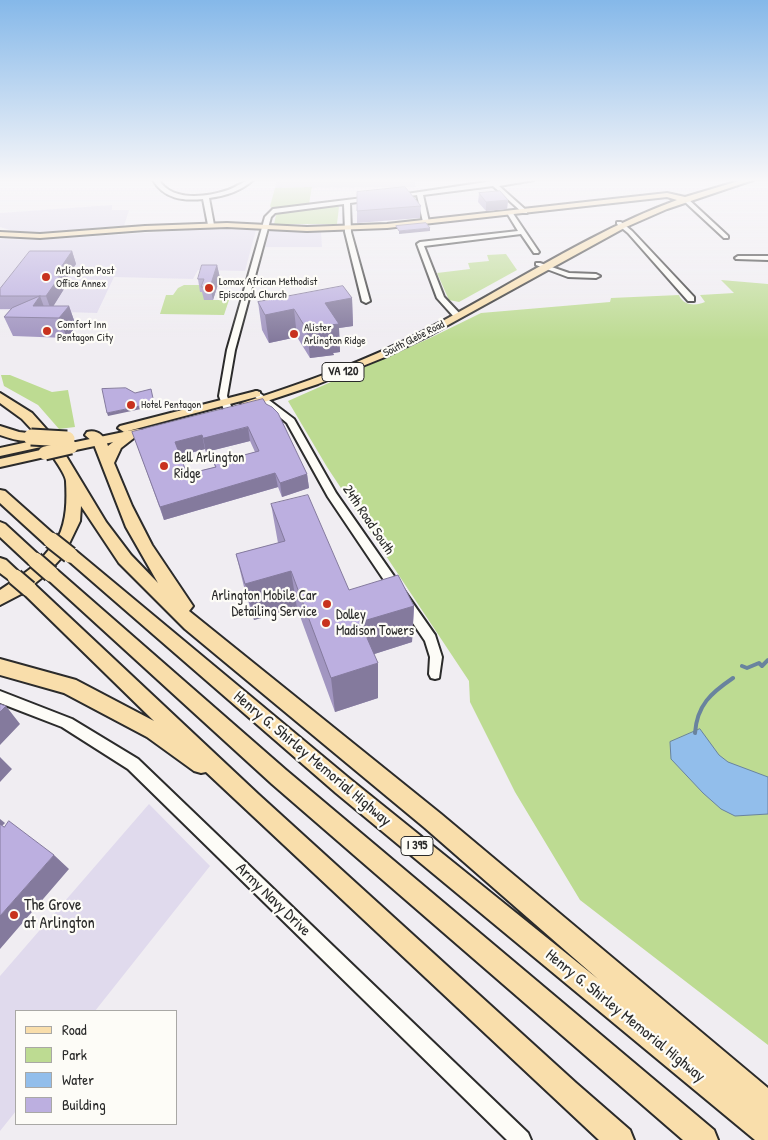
<!DOCTYPE html>
<style>
body{margin:0}
#map{position:relative;width:768px;height:1140px;overflow:hidden;background:#f0edf2;font-family:"Patrick Hand",sans-serif}
canvas{display:block}
.legend{position:absolute;left:15px;top:1010px;width:162px;height:115px;box-sizing:border-box;background:#fdfcf7;border:1px solid #a9a8a5;margin:0;padding:6px 9px;list-style:none;font-size:15px;color:#2b2b2b}
.legend li{display:flex;align-items:center;gap:10px;height:25px}
.legend b{width:25px;border:1px solid #a9a8a5}
</style>
<div id="map">
<canvas width="768" height="1140"></canvas>
<ul class="legend">
<li><b style="height:6px;background:#f9deab"></b>Road</li>
<li><b style="height:14px;background:#bddb92"></b>Park</li>
<li><b style="height:14px;background:#92beeb"></b>Water</li>
<li><b style="height:14px;background:#bcafe0"></b>Building</li>
</ul>
</div>
<script>
const ctx = document.querySelector('canvas').getContext('2d');
ctx.lineJoin = 'round';
function fill(path, color) { ctx.fillStyle = color; ctx.fill(path, 'evenodd'); }
function strokePath(path, color, width, dash) { ctx.strokeStyle = color; ctx.lineWidth = width; ctx.lineCap = dash ? 'butt' : 'round'; ctx.setLineDash(dash || []); ctx.stroke(path); }
function label(font, color, halo, rows, align = 'center') {
  ctx.font = font + ' "Patrick Hand",sans-serif'; ctx.lineWidth = 4.5; ctx.setLineDash([]); ctx.textBaseline = 'middle'; ctx.strokeStyle = halo; ctx.fillStyle = color; for (const [text, x, y, turn = 0] of rows) {
    ctx.save(); ctx.translate(x, y); ctx.rotate((+turn || 0) * Math.PI / 180); ctx.textAlign = isNaN(turn) ? turn : align; if (halo) ctx.strokeText(text, 0, 0); ctx.fillText(text, 0, 0); ctx.restore();
  }
}
fill(new Path2D(`
 M276,180h138l2,7 -141,1z
 M112,205v5h17l-5,16 -83,6 -28,-1 -13,-4v-14z
 M203,229l53,1 -11,41 -47,-1 -5,9 -79,-2 -17,36 -97,-3v-71l37,1z
 M270,231h51l1,16h-57z
 M149,804l61,62 -115,145h-79v100l-16,20v-155z`), '#e0daed');
fill(new Path2D(`
 M312,187l-3,17 -37,5 -2,-3 5,-18z
 M337,206l2,1 -2,17h-63l2,-9 5,-2z
 M506,254l11,16 -58,32 -10,-2 -12,-27 33,-4 -2,-6 21,-2 -2,-6z
 M721,280l47,4v761l-188,-145 -65,-108 -45,-90 -1,-21 -142,-214 -39,-66 140,-62 53,-26 129,-11 1,-4 68,-3c4,11 17,11 26,7l-5,-7 34,-2z
 M184,285h18l4,7 -2,8h25l-5,15 -64,-1 6,-19h7l5,-7z
 M1,375h9l42,17 16,-2 7,37 -16,2 -21,-24 -34,-19z`), '#bddb92');
const water = new Path2D(`
 M700,729l19,26 9,7 40,15v37l-33,2 -14,-7 -18,-16 -32,-34 -1,-17z`);
fill(water, '#92beeb');
strokePath(water, '#69839e', 1);
strokePath(new Path2D(`
 M742,666l5,2 12,-5 3,3 6,-6
 M695,733c2,-28 16,-40 38,-55`), '#69839e', 4);
const minor = new Path2D(`
 M153,180h6c13,22 48,17 69,10 9,-3 16,-10 25,-10 -12,11 -28,16 -44,18l5,27 -3,2 -3,-2 -5,-26c-20,2 -39,0 -50,-19z
 M515,180h19l-35,6 28,25v2h-4l-30,-27 -70,9 6,27 -3,2 -3,-2 -6,-27 -21,3 -3,-2 100,-15z
 M371,197l2,1v2l-23,3 1,29 19,69 -4,2 -4,-2 -17,-69 -1,-28 -69,9 -4,4 -36,133 -8,46 6,15 -2,2h-6l-6,-17 8,-46 38,-133 8,-8z
 M684,199h4l40,37v2h-4l-40,-37z
 M510,211l2,1 27,40 -1,1h-4l-13,-19 -97,12 20,51 18,19 -7,2 -18,-20 -20,-54 3,-2 98,-11 -11,-18z
 M617,222h4l11,9 62,66v4h-6l-60,-68 -11,-9z
 M738,256h30v4l-32,-1 -1,-1z
 M536,263h4l29,10 27,1 4,2 -4,2 -28,-1 -32,-12z
 M257,391l37,28 42,74 99,142 7,22 -3,21 -4,1 -4,-1 -2,-4 1,-17 -5,-16 -97,-144 -41,-74 -33,-27v-4z
 M0,691l72,28 66,40 390,374 3,7h-24l-379,-371 -66,-42 -62,-24z`);
const major = new Path2D(`
 M742,180h11l-86,29 -41,18 -198,109 -43,21 -67,27 -72,24 -5,-3 1,-2c61,-20 122,-41 180,-71 85,-44 165,-99 255,-132l-10,-3 -280,31 -80,3 -80,-4 -82,3 -105,8 -40,-2v-4l40,2 105,-8 82,-3 80,4 80,-3 280,-31 18,4z
 M256,391l4,1v4l-136,36 -6,-4 2,-2z
 M138,429l4,1v6l-71,15 -6,-4 6,-4z
 M37,440l4,1v6l-41,9v-8z
 M45,449l6,4 -2,3 -49,11v-8z`);
const highway = new Path2D(`
 M0,393l32,20 25,28 49,81 25,33 27,28 -32,-56 -33,-85 -8,-7 2,-3c11,-3 18,5 21,14l19,-15h10l2,3 -18,14 -7,15 18,43 20,39 41,61 -4,5 252,203 327,274v52h-13l-419,-347 -273,-237 -11,12 5,2 229,200 428,360 4,10h-35l-411,-356 -228,-208 -10,8 224,210 318,289 54,47 4,10h-35l-393,-368 -5,1 -7,-2 -47,-34 -83,-44 -64,-18v-16l76,21 78,41 -131,-128 -23,12v-15l12,-8 -12,-9v-15l6,2 16,15 12,-9 -5,-2 -29,-27v-15l5,2 37,34 11,-13 -8,-1 -45,-41v-13l5,1 53,47c9,-18 9,-38 8,-57 0,-8 -24,-40 -30,-46l2,2 -2,3c-12,3 -24,-1 -36,-5v-9l19,6 17,2 -14,-15 -22,-16zM81,506l38,57 66,66 240,199 173,151 -248,-200 -274,-228 -10,-1 14,-29z`);
strokePath(minor, '#2b2b2b', 4);
strokePath(major, '#2b2b2b', 4);
strokePath(highway, '#2b2b2b', 4);
fill(minor, '#fdfcf7');
fill(major, '#f9deab');
fill(highway, '#f9deab');
const majorBridge = new Path2D(`
 M45,453l26,-6`);
const highwayBridge = new Path2D(`
 M31,437l36,2
 M51,540l19,15
 M35,560l16,14
 M15,577l14,12`);
strokePath(majorBridge, '#2b2b2b', 17, []);
strokePath(highwayBridge, '#2b2b2b', 19, []);
strokePath(majorBridge, '#f9deab', 13);
strokePath(highwayBridge, '#f9deab', 15);
fill(new Path2D(`
 M357,192l64,14 -1,12 -63,5z
 M479,193l29,7 -1,9 -21,2 -8,-9z
 M72,251l4,13 -13,20 1,5 -11,17h16l7,20 -9,12 -54,-2 -9,-19 7,-8h-11v-20z
 M217,265l3,13 -7,22h-9l-2,-8h-2l-2,-13z
 M352,298l1,28 -14,2 1,24 -7,1 1,2 -24,3 -13,-21 -28,6 -7,-13 -4,-28z
 M263,399l44,75 2,14 -27,9 -4,-10 -114,33 -27,-75zM250,441l5,11 -41,11 1,4 -28,7 -7,-18 25,-7 1,3z
 M271,504l78,86 65,16 -2,36 -38,12 4,44 -43,14 -38,-104 -43,12 -9,-29 -9,-37 42,-11z`), '#a296c1');
fill(new Path2D(`
 M508,200l-1,9 -21,2v-9z
 M430,228v3l-31,3v-3z
 M72,251l4,13 -13,20 1,5 -13,21 -5,-14 9,-20z
 M217,265l3,13 -7,22 -3,-13z
 M40,296l7,19 -14,-9z
 M352,298l1,28 -14,2 1,24 -7,1 1,2 -24,3 -3,-28 18,-27z
 M69,306l7,20 -9,12 -8,-20z
 M294,309l3,28 -28,6 -4,-28z
 M154,403l1,3 -47,10 -1,-3z
 M248,427l2,14 -44,11 -3,-14z
 M202,435l3,14 -26,7 -4,-14z
 M275,473l3,14 -114,33 -4,-13z
 M307,474l2,14 -27,9 -2,-14z
 M291,571l6,37 -43,12 -9,-36z
 M414,606l-2,36 -50,16 -2,-36z
 M378,663v35l-43,14 -4,-34z
 M6,706l14,18 -20,21v-33z
 M0,757l12,12 -12,13z
 M0,819l5,4 -4,4h-1z
 M54,855l15,14 -69,80v-33z`), '#847a9d');
const building = new Path2D(`
 M405,187l16,19 -64,5v-19z
 M500,191l8,9 -22,2 -7,-9z
 M426,223l4,5 -31,3 -3,-5z
 M30,251h42l-17,25h5l-14,20h-46v-7z
 M202,265h15l-7,22h-9l3,-8h-6z
 M343,286l9,12 -27,5 14,21 -9,1 2,2 -25,3 -13,-21 -29,6 -7,-13z
 M40,296l-7,10h36l-10,12 -55,-1 8,-9z
 M126,388l9,5 16,-4 3,14 -47,10 -5,-24z
 M263,399l3,5 6,3 6,6 29,61 -27,9 -5,-10 -115,34 -28,-75zM248,427l11,24 -45,12 2,4 -29,7 -12,-32 27,-7 1,3z
 M308,495l41,95 49,-15 16,31 -54,16 18,41 -47,15 -40,-107 -46,13 -9,-30 49,-13 -14,-37z
 M0,704l6,2 -6,6z
 M9,821l45,34 -54,61v-92l4,3z`);
fill(building, '#bcafe0');
strokePath(building, '#847a9d', 1);
const sky = ctx.createLinearGradient(0, 0, 0, 340);
sky.addColorStop(0, '#85b8e9');
sky.addColorStop(0.53, '#f8f7f9');
sky.addColorStop(1, '#f8f7f900');
ctx.fillStyle = sky;
ctx.fillRect(0, 0, 768, 340);
for (const [x, y, r, color] of [
 [46,277,5,"#c8321e"],
 [209,288,5,"#c8321e"],
 [47,331,5,"#c8321e"],
 [294,334,5,"#c8321e"],
 [131,405,5,"#c8321e"],
 [164,466,5,"#c8321e"],
 [327,604,5,"#c8321e"],
 [326,623,5,"#c8321e"],
 [14,915,5,"#c8321e"]
]) { const dot = new Path2D(); dot.arc(x, y, r, 0, 2 * Math.PI); ctx.fillStyle = color; ctx.fill(dot); strokePath(dot, '#fdfcf7', 2); }
label('11px', '#2b2b2b', '#fdfcf7', [
 ["Arlington Post",56,271],
 ["Office Annex",56,284],
 ["Lomax African Methodist",219,282],
 ["Episcopal Church",219,295],
 ["Comfort Inn",57,325],
 ["Pentagon City",57,338],
 ["Alister",304,328],
 ["Arlington Ridge",304,341],
 ["Hotel Pentagon",141,405]
], 'left');
label('11px', '#2b2b2b', '#fdfcf7', [
 ["South Glebe Road",414,339,-27]
]);
for (const [x, y, w] of [
 [343,372,42],
 [417,846,32]
]) { const box = new Path2D(); box.roundRect(x - w / 2, y - 9.5, w, 19, 4); ctx.fillStyle = '#fdfcf7'; ctx.fill(box); strokePath(box, '#2b2b2b', 1); }
label('bold 12px', '#2b2b2b', null, [
 ["VA 120",343,372],
 ["I 395",417,846]
]);
label('14px', '#2b2b2b', '#fdfcf7', [
 ["Bell Arlington",174,458],
 ["Ridge",174,474],
 ["Arlington Mobile Car",317,596,"right"],
 ["Detailing Service",317,612,"right"],
 ["Dolley",336,615],
 ["Madison Towers",336,631]
], 'left');
label('14px', '#2b2b2b', '#fdfcf7', [
 ["24th Road South",368,520,56]
]);
label('16px', '#2b2b2b', '#fdfcf7', [
 ["Henry G. Shirley Memorial Highway",312,759,40],
 ["Army Navy Drive",273,900,44],
 ["Henry G. Shirley Memorial Highway",625,1016,39]
]);
label('16px', '#2b2b2b', '#fdfcf7', [
 ["The Grove",24,906],
 ["at Arlington",24,924]
], 'left');
</script>
